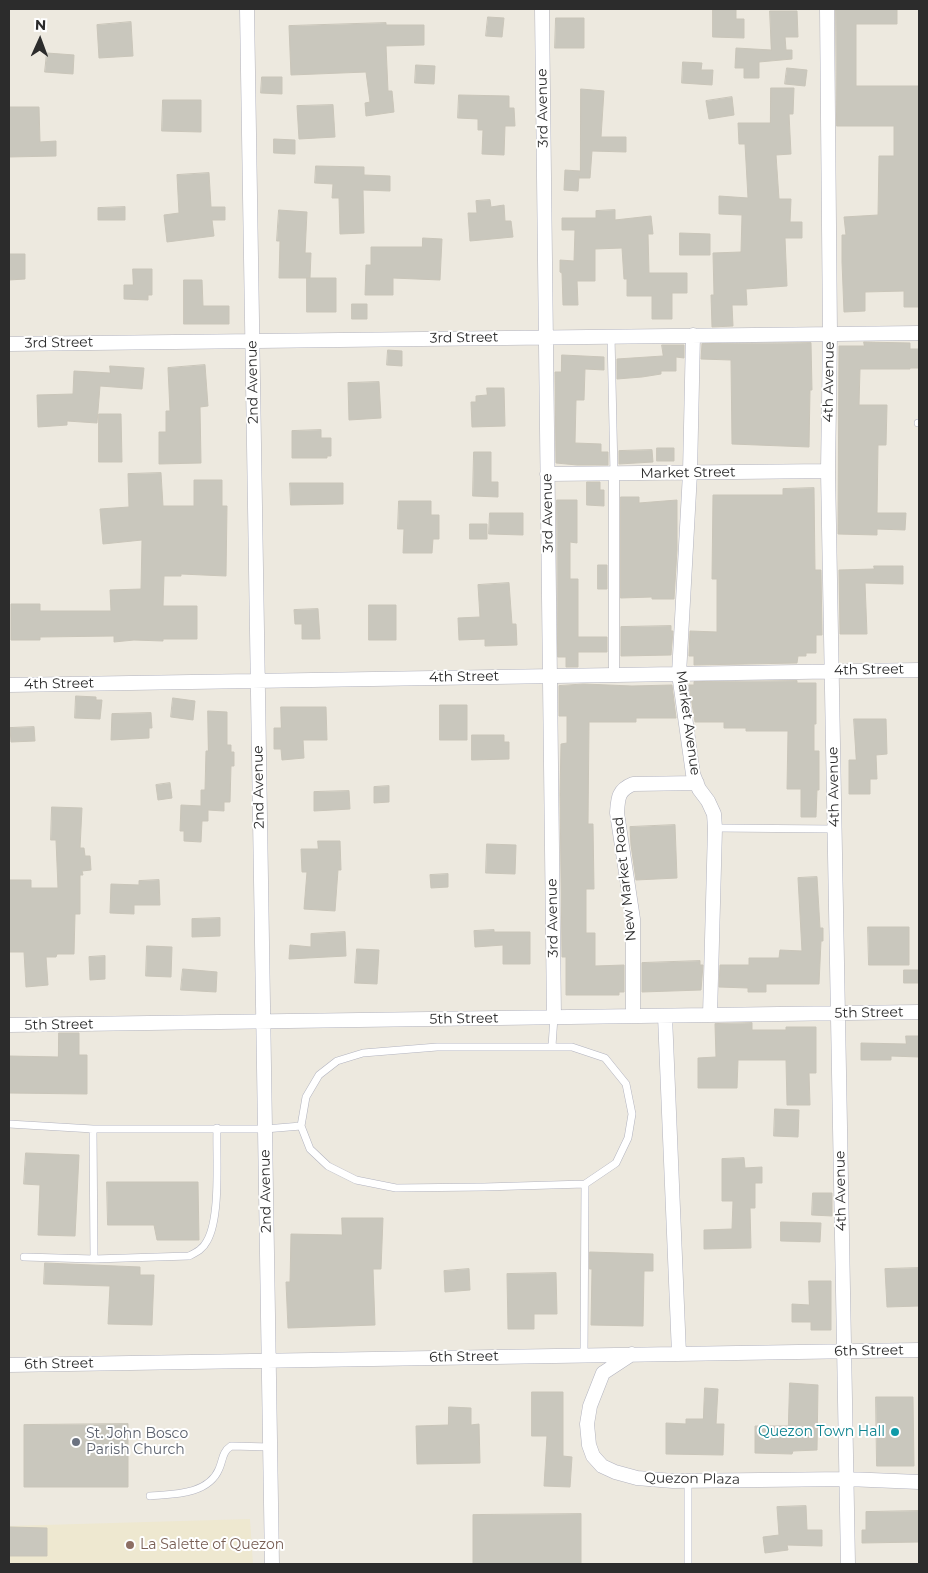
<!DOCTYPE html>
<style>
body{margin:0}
#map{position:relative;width:928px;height:1573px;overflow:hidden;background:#ede9df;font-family:Montserrat,sans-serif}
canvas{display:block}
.frame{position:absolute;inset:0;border:10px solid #2c2c2c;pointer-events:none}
.north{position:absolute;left:15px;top:15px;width:50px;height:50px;-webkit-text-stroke:4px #fff;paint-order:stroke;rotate:2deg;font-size:14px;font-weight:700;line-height:20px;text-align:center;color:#2c2c2c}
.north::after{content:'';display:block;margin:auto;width:18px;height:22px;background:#2c2c2c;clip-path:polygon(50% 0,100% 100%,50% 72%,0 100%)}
</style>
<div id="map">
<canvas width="928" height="1573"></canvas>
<div class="frame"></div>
<div class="north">N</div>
</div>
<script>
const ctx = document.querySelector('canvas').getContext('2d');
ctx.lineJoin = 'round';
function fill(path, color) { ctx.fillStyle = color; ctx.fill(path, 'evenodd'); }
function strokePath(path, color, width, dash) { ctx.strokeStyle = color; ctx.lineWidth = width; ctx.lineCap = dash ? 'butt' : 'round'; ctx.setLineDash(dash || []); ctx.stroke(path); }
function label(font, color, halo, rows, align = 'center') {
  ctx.font = font + ' Montserrat,sans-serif'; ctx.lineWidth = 4; ctx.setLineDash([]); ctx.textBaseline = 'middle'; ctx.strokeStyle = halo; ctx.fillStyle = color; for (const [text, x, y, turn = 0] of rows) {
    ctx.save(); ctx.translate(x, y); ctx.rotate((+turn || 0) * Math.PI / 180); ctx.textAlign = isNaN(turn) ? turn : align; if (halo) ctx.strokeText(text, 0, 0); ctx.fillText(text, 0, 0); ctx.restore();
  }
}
fill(new Path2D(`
 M250,1519l3,45h-244v-38z`), '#eee8d0');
const building = new Path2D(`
 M713,9h23v10h8v19l-31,-1z
 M836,9h61v15h-41v62h63v221h-15v-16l-39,1v19l-21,1 -2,-50v-27h4l-2,-18 34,-2 1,-59h15v-30h-57z
 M770,11h27l1,26h-13l1,13h6v9l-33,3v16h-15v-10h-9l1,-20 35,2z
 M488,17l16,1 -2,19 -16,-1z
 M556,18h28v30h-29z
 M131,22l2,34 -34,2 -2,-33z
 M386,23v2h38v20l-38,1 2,45h4l2,21 -28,4 -1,-13 5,-1 -4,-30 -75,3 -2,-49z
 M47,53l27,2 -1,19 -28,-2z
 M683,62l19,1 -1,7h12l-1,15 -30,-2z
 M416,65l19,1 -1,18 -19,-1z
 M787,68l20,2 -2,16 -20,-2z
 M262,77h20v17l-21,-1z
 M771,88h23l-1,26h-4l2,40 -15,1 3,44h12l-1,23h12v16h-17l2,48 -41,3 1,16h-15l1,21 -21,1 -1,-32h3l-1,-42 28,-1 1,-37 -23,-1v-18l29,2 -3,-54h-6l-1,-21h32z
 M581,89l23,2 -3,46h25v15l-34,-1 -2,27h-11v-2l-1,15 -14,-1 1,-20 15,1z
 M459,95l50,1v12h5l1,18h-10l-1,29 -22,-1 1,-24h-5v-11l-20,-1z
 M732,97l2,18 -25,4 -3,-18z
 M163,100h38v32l-39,-1z
 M333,105l2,32 -36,2 -2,-33z
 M9,107h30l1,35 16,-1v15l-47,1z
 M274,139l21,1v14l-21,-1z
 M316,166l48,1v8l26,1v15l-27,-1 1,43 -24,1 -1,-36h-7l1,-14 -18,-1z
 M209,173l2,34h14v13h-13l2,16 -47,6 -3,-27 15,-2 -2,-38z
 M490,200l1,7 13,-2 1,16h6l2,16 -43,4 -2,-28h9l-1,-12z
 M125,207v13h-27v-12z
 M279,210l28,2 -2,41h6l-1,25h-31l1,-37h-3z
 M615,210v10l36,-4 2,18h-5l1,39h38v20h-15v26h-20v-23h-25v-17h-3l-2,-31 -27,1v32h-18l1,24h-15l-1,-32 -2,-1v-12l14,1 1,-31h-13v-12h34v-7z
 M680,233l30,1v21h-30z
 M423,238l19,1 -2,41 -47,-2v17h-28l1,-30h5v-18h51z
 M9,254h16v25l-16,1z
 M133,269h19v26h-4v5l-24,-1v-14h9z
 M307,278h29v34h-29z
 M184,280h18l1,26h26v18h-45z
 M352,304h15v15h-15z
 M864,342l46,1v6h9v19h-9v1h-50l-1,36h28l-1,40h-8l-1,68h29l-1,17 -28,-1v6l-39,-1 1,-188h25z
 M811,343l1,47h-2l-1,57 -77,-3 -1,-84 -30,-1 1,-15z
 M662,345h22v13l-8,-1v14h-15v3l-19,3 -25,2v-20l46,-3z
 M388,350l14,1v15l-15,-1z
 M562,355l42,2v13l-19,-1 -1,31h-8l-1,43 26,1v8h7v13h-31l-21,-2 -1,-91h6z
 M205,365l3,41 -8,1 1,56 -42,1v-32h7v-21h4l-2,-43z
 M110,366l34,2 -2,21 -42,-3 -3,37 -30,-2v4l-29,2 -1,-32 36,-1 1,-23 36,2z
 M379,382l2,36 -32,2 -1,-37z
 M487,388h17l1,38 -33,1 -1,-25h5v-6l11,-1z
 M99,414h22l1,48h-23z
 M321,430v8h10v18h-4v2h-35v-27z
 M657,448h17v13h-17z
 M652,450l1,12 -34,2v-13z
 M474,452h17v30h7v15l-25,-1z
 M161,473l2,33h31v-26h28v26h5l-1,70 -45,-2v2h-17l-1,30h34v33h-34v2l-29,-1 -20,2v-6l-74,1v3h-29v-36h29v7h71l-1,-21 31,-1 1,-49 -39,4 -3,-35 29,-2 -1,-33z
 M587,482h13v8h4v16l-17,-1z
 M290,483h53v21l-52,1z
 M814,488l1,82h6l1,65h-6v18h-10v3h-8l-1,7 -103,2v-9h-5l1,-25 27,1v-53h-5l1,-84h70v-6z
 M621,497h18v6l38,-3v50l-3,49h-22v-2l-31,1z
 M557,500h20v43l-7,-1v37h8v58h29v15h-29v15h-12v-10h-8z
 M399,501h32v14h8v24h-6l-1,14h-29l1,-24h-6z
 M490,513h33v22l-34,-1z
 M470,524h17v15h-17z
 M598,565h9v24h-9z
 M874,566h29v18l-38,-1 2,51h-27l-1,-64 35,-1z
 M509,583l3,41h4l1,21 -32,1v-7l-26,1 -1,-22 22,-1 -2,-32z
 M369,605h27v35h-27z
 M318,609l2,30h-18v-15h-7l-1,-14z
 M671,626v5h2l-2,24 -50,1v-29z
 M797,681v2h19v41h-2v27h5v39h-2l-1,27h-15v-28h-14l1,-58h-42v-3h-22v-6h-29l-6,-37h5v-3z
 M584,684l48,2 40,-1 4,33h-40v4h-47l-1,102h5l1,65h-8v44h9v33l29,-1v27h-5v3h-53v-38h-4l-2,-163 1,-50 6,-1v-27h-8v-30z
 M76,696l20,1v3h6l-2,19 -25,-1z
 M173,698l22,3 -2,19 -22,-3z
 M440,705h27v35h-27z
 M281,707h45l1,33h-24l1,18 -22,2 -1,-11h-7v-21h7z
 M208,711l19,1v33h4v7h3v14h-3l-1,36h-6v9l-16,-1v11h-6l-1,21 -17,-1v-10h-4l1,-26 20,1v-16h4l1,-39h2z
 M151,713l1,15h-3v10l-38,2 1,-26z
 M854,719h32l1,35 -11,1 1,24h-7v15h-21v-34h7z
 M34,727l1,14 -24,1 -1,-14z
 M472,735h32v7h5v17l-37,1z
 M170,783l2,15 -14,2 -2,-15z
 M389,786v16l-15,1v-16z
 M349,791l1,18 -36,2v-19z
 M52,807l30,1 -2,40h4l1,8h5l1,14 -9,1 1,4h-3v39h-5l-1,40h-17l-1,3h-10l2,28 -22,2 -2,-35h-15v-72h22v8h27l-2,-48h-5z
 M675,825l2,53 -41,2 -5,-35 -1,-18z
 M318,841h22l1,29h-3l-3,41 -31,-2 3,-37h-5l-1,-23h17z
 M487,844l29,1 -1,29 -29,-1z
 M448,874v13l-17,1 -1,-13z
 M817,877l3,51h3v13h-2l-2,43h-53v8h-18v-4l-29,-1 1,-22h29v-7h30l1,-8 22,1 -4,-73z
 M159,880l1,25h-26v9l-24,-1 1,-29 28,1v-4z
 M220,918v18l-28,1v-18z
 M868,927h41v38h-40z
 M494,930v2h36v32h-27v-19l-28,2 -1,-16z
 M345,932l1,24 -57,3 1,-14 21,2v-13z
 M147,946l25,1 -1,30 -25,-1z
 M357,949l22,1 -2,34 -22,-1z
 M105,956v23l-15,1 -1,-23z
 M700,961v4h3l-2,25 -59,2v-29z
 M183,969l34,3 -1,20 -35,-2z
 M904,970h15v13h-15z
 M752,1023v7h34v-3h30v46h-7l1,32h-23l-1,-45h-48l-1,28h-39v-30l18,-1 -1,-33z
 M59,1033h20v22h8v39l-78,-1v-37l49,1z
 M906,1036h13v21l-28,-1v4h-30v-17l45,1z
 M775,1109l24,1 -1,27 -24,-1z
 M26,1153l53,2 -4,81 -37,-1 2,-50 -16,-1z
 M744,1158l1,10 17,-1v16h-7v25h-5l1,40 -47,1v-19l28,-1 1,-28h-11v-42z
 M107,1182h91l1,58h-42l-3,-15h-46z
 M813,1193h19v23l-20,-1z
 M342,1218h41l-2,51h-8l2,56 -87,3 -2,-46h4l1,-48 51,1z
 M781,1222l40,1 -1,19 -39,-1z
 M590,1252l63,2v17h-9l-1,55 -52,-1 1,-56h-2z
 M45,1263l95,4v8h14l-2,50 -44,-1 2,-38 -66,-2z
 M919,1268v38l-32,1 -2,-38z
 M469,1269l1,21 -25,2 -1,-21z
 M556,1273l1,41h-23v15h-26l-1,-55z
 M809,1281h22v49h-20v-8h-19v-18l17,1z
 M790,1383l28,2 -1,65 -24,1 -1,3 -37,-1v-27h33z
 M705,1388l13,1 -2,35h8l-1,31 -57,-1v-31l20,1v-5h17z
 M532,1392h31v64l9,1 -2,30 -26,-1 3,-50h-15z
 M876,1397h37l1,69h-37z
 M449,1407l22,1v17l8,-1 1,39 -63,1 -1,-38 32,-1z
 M128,1424v63h-104v-62z
 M806,1506l1,24h15v16l-35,-1 1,5 -23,3 -2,-16 16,-2 -2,-28z
 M919,1511v31l-57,1v-13h4v-18z
 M581,1514v50h-108v-49z
 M9,1527l38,1v28h-38z`);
fill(building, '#c9c7bd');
strokePath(building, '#c9c5b9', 1);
const service = new Path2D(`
 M611,336l3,137
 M918,423h1
 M715,828l119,1
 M552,1046l2,-29
 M9,1124l84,5h172l36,-3 5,-29 13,-22 18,-14 26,-8 74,-6h135l33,11 21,26 6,30 -4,24 -12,25 -31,21 -1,171
 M301,1126l9,23 18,17 28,14 40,8 88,-1 101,-3
 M93,1129l1,130
 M24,1257l70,2 95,-3c8,-4 14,-7 18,-15 14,-25 9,-83 10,-113
 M688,1481v83
 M150,1496c23,-2 58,-1 69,-27 4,-9 3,-17 12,-23l39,1`);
const pedestrian = new Path2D(`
 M614,473v202`);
const minor = new Path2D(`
 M247,9l25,1555
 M542,9l12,1008
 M827,9l3,325 -2,137 20,1093
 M693,335l-3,138 -11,201 14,100 6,15 9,12 6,13 1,14 -5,187
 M9,344l910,-11
 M547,474l281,-3
 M9,685l910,-15
 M633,1016v-97l-16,-106c1,-15 1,-23 16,-29l64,-1
 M665,1016l14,338
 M9,1025l910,-13
 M632,1354l-29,19 -13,33 -3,18 2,21 4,11 9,10 13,6 22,6 36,3 174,-2 72,3
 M9,1365l910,-15`);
strokePath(service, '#b2b3bf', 8);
strokePath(pedestrian, '#b2b3bf', 11);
strokePath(minor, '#b2b3bf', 15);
strokePath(service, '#fff', 7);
strokePath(pedestrian, '#fff', 10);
strokePath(minor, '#fff', 14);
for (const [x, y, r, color] of [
 [895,1432,5,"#0f9aa8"],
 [76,1442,5,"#6b7280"],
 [130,1545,5,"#8d6e63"]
]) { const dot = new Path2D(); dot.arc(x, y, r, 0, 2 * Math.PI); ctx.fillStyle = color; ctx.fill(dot); strokePath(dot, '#fff', 2); }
label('14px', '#2c2c2c', '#fff', [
 ["3rd Avenue",543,108,-91],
 ["3rd Street",464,338,-1],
 ["3rd Street",59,343,-1],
 ["2nd Avenue",253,382,-91],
 ["4th Avenue",829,382,-89],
 ["Market Street",688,473,-1],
 ["3rd Avenue",548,513,-91],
 ["4th Street",869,670,-1],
 ["4th Street",464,677,-1],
 ["4th Street",59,684,-1],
 ["Market Avenue",688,723,82],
 ["2nd Avenue",259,787,-91],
 ["4th Avenue",834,787,-91],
 ["New Market Road",625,879,-96],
 ["3rd Avenue",553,918,-91],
 ["5th Street",869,1013,-1],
 ["5th Street",464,1019,-1],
 ["5th Street",59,1025,-1],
 ["2nd Avenue",266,1191,-91],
 ["4th Avenue",841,1191,-91],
 ["6th Street",869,1351,-1],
 ["6th Street",464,1357,-1],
 ["6th Street",59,1364,-1],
 ["Quezon Plaza",692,1479,1]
]);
label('14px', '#0d838f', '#fff', [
 ["Quezon Town Hall",885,1432]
], 'right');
label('14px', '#5b616d', '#fff', [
 ["St. John Bosco",86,1434],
 ["Parish Church",86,1450]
], 'left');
label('14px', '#785e54', '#fff', [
 ["La Salette of Quezon",140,1545]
], 'left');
</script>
